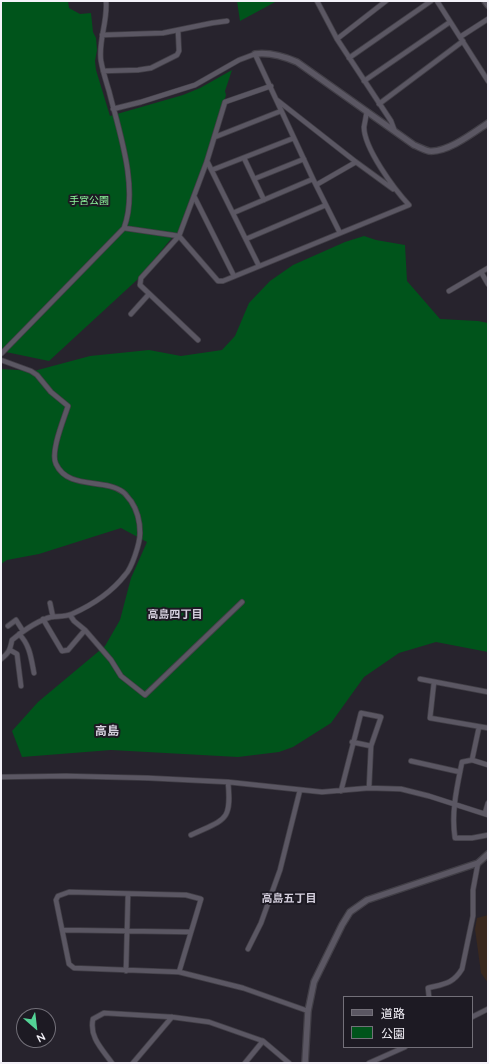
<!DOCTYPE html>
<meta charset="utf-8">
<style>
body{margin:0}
#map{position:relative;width:489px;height:1064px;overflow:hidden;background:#27232d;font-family:Quicksand,"Noto Sans JP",sans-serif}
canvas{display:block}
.frame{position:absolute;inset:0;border:2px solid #f4f2f9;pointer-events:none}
.legend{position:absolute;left:343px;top:996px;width:130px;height:52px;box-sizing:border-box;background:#1d1a23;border:1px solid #737079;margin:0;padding:5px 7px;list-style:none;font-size:12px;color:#f4f2f9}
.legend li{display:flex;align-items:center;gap:8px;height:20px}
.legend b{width:20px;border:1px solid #737079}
.north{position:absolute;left:16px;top:1008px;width:40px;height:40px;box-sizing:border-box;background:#1d1a23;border:1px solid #737079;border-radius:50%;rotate:152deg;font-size:11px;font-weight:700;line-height:16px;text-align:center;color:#f4f2f9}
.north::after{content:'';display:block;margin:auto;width:14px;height:18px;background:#53d396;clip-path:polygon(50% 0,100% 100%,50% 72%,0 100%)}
</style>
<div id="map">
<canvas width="489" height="1064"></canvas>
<div class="frame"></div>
<ul class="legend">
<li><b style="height:5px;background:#5b5763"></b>道路</li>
<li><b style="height:11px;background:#00541b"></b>公園</li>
</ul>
<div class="north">N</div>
</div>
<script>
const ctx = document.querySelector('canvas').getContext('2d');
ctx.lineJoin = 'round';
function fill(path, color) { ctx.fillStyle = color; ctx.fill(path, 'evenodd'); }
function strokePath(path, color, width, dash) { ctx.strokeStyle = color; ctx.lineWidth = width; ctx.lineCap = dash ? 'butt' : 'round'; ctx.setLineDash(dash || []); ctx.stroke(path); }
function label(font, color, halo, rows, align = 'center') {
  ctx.font = font + ' Quicksand,"Noto Sans JP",sans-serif'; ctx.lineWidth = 4; ctx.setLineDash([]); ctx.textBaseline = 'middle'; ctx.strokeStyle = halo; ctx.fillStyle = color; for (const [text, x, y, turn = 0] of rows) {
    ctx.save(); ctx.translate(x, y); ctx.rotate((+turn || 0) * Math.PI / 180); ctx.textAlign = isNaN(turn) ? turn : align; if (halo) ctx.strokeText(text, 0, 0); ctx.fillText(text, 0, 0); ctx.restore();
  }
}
fill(new Path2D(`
 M488,915v68l-7,-10 -6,-44 2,-11z`), '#39281f');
fill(new Path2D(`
 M1,1h67l1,7 11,6 11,-1 2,19 3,6 1,12 -2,11 1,9 14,46 73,-21 17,-7 32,-18 -7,21 1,4 -41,133 -10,6 -37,45 -89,82 -48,-10z
 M237,1h40l-37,20z
 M364,236l12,4 29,5 2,36 33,38 38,2 10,2v329l-52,-10 -37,11 -35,24 -33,46 -38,24 -14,5 -41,5 -127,-7 -89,7 -10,-26 26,-29 67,-56 15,-26 11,-42 16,-36 -26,-14 -82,26 -32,6 -6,4v-195l33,2 56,-15 59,-6 32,6 41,-6 13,-14 14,-33 21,-22 23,-16 52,-23z`), '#00541b');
const minor = new Path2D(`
 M317,1l20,38 54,82 3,8
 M437,1l51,80
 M102,35l61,-2 49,-10 15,-2
 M460,37l28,-18
 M337,39l49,-38
 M349,58l82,-57
 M103,71l35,-1 13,-2 26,-13 2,-4 -1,-21
 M364,81l86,-59
 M277,100l79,62 37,27
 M379,104l84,-63
 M113,109l28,-7 54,-17 44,-25 16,-6 58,125 27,54
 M215,137l66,-26
 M244,158l20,42
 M207,161l52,105
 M212,170l82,-32
 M254,179l50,-20
 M316,185l40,-23
 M194,196l40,80
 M233,213l80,-34
 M124,228l55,8 39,45h5l186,-76c-15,-16 -45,-57 -45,-78 1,-5 2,-11 3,-16
 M246,239l80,-34
 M481,272l7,12
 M449,291l39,-23
 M131,314l18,-20
 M198,340l-58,-55 1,-7 38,-42 28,-75 18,-59 46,-16
 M1,354l123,-126c15,-40 -5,-97 -15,-137 -3,-10 -6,-19 -8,-30 -3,-20 7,-40 5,-60
 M1,360l30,11 6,4 14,17 17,14c-4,13 -18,46 -12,58 12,26 48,14 67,28 3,2 5,6 8,9 6,9 9,21 9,32 0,10 -8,35 -15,42 -14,18 -33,30 -53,39 -7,3 -15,2 -21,3 -15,4 -28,14 -39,23 -2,10 -3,13 -11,19
 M50,603l3,14
 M70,615l4,6 11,9 26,30 10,16 24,19 97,-93
 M43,619l19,32 6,-1 17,-20
 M8,626l8,-6 7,11
 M19,634c11,11 12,24 15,39
 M10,650l7,4 4,32
 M420,679l68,13
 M434,682l-4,36 58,10
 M479,727l-7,33 -10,2c-5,25 -11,50 -7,76h17l16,-3
 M352,742l19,4
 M472,760l16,5
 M411,761l49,11
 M1,777l65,-1 82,2 80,4 94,10 47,-4 32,1 28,7 59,19
 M341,791l20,-78 20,4 -10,29 -2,42
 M485,813l3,-10
 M191,835c34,-16 41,-13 37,-53
 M63,930l128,2
 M248,949l13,-26 19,-53 20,-80
 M126,971l2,-77
 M179,972l22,-73 -15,-4 -117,-3 -11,4 -2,4 13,64 5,4 105,4 64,16 65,23
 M429,997l-1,-9c16,-4 25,-4 34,-19l11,-53v-26l5,-27
 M472,1017l16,-8
 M112,1063c-10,-14 -23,-26 -19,-44l11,-6 68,4 37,5 54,19 26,22
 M133,1063l39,-46
 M245,1063l18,-22
 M369,1063l36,-16`);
const tertiary = new Path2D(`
 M485,1l3,4
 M255,54c15,-2 28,2 42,8l117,83c5,2 10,5 15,6 18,2 44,-18 59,-28
 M305,1063l3,-52 6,-29 28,-57 8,-13 17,-12 111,-37 10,-9`);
strokePath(minor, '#423f47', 6);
strokePath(tertiary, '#423f47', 8);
strokePath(minor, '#5b5763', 4.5);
strokePath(tertiary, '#5b5763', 5.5);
label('10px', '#8ef79d', '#1d1a23', [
 ["手宮公園",89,201]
]);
label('bold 11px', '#d5d0de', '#1d1a23', [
 ["高島四丁目",175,615],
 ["高島五丁目",289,899]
]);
label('bold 12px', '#d5d0de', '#1d1a23', [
 ["高島",107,731]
]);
</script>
